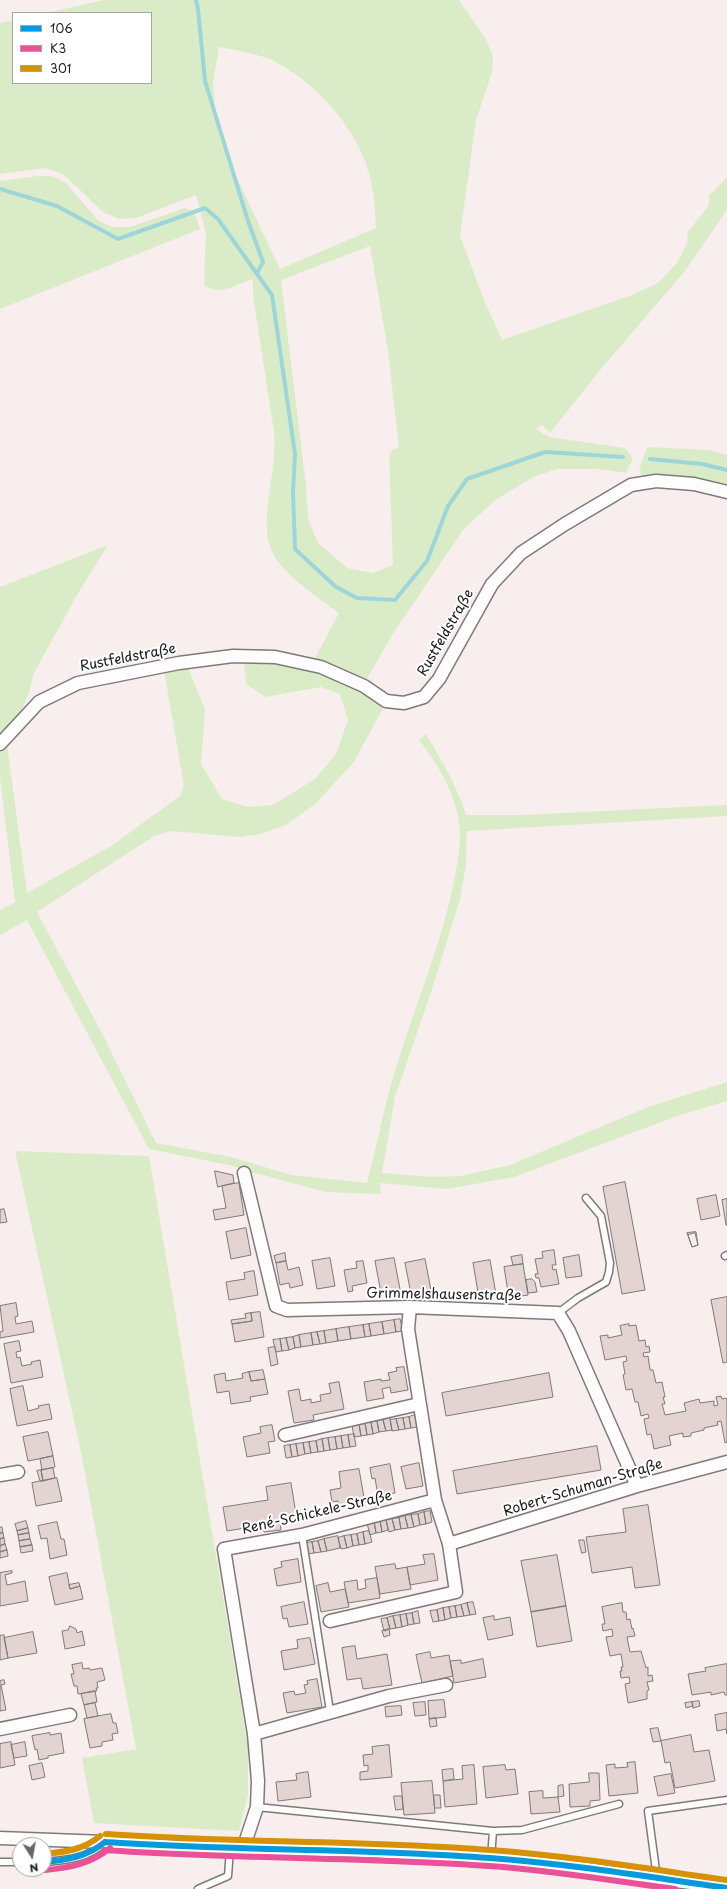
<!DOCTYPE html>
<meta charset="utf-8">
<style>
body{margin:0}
#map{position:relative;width:727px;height:1889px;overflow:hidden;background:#f8eeed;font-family:"Playpen Sans",sans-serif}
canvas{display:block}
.legend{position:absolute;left:12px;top:12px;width:140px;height:72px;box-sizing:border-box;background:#fff;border:1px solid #a4a4a4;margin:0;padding:5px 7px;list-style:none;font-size:12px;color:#1c1c1c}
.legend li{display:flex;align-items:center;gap:8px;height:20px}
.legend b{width:20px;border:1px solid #a4a4a4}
.north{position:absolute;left:12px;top:1837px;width:40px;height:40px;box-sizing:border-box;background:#fff;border:1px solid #a4a4a4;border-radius:50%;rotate:169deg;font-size:11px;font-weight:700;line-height:16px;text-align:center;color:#1c1c1c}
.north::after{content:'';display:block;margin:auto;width:14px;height:18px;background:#696665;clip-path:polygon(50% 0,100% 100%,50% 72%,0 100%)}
</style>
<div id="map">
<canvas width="727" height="1889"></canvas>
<ul class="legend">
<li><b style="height:5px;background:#059adb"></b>106</li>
<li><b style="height:5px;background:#e95297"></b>K3</li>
<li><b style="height:5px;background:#d69104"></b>301</li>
</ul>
<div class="north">N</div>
</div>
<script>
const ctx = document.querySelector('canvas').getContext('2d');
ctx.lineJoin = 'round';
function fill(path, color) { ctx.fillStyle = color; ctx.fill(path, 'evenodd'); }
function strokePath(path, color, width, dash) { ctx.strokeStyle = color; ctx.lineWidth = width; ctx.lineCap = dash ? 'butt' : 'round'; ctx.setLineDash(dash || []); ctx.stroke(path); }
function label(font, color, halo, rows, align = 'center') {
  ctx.font = font + ' "Playpen Sans",sans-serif'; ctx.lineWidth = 4; ctx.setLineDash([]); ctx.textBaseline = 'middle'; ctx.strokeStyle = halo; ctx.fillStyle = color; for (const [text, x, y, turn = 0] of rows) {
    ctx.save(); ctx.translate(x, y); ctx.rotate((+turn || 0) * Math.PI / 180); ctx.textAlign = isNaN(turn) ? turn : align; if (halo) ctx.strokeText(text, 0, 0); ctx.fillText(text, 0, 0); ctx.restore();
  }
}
fill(new Path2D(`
 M104,0h355l26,38 8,18 -1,16 -16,48 -16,116 24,64 18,40 130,-45 26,-12 19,-20 11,-22 -1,-8 22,-28v-9l18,-19v33l-42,61 -84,98 -51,64 -8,-8 -6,4 13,8 76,11 8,11 -7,14 -28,-4h-41l-24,8 -39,24 -31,29 -69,102 -29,50 -50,-24 24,-45c-22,-16 -47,-32 -63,-54 -19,-28 -3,-74 -2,-105 1,-8 0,-15 0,-22l-21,-136v-17c-18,5 -31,18 -49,6l2,-52 -10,-38 -60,23 -17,1 -16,-7 -40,-38 -18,-6 -45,6v-151l13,-3v63h138v-70h-105zM219,47c13,2 42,8 53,13 39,20 74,56 91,96 10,23 12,48 13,72l-96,41 -45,-95 -20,-66 -2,-26zM370,246l18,105 11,97 -6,1 -4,7 4,109 -20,8 -26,-5 -29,-25 -10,-24 -2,-34 -25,-205z
 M38,176h14l14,7 33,38 13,6h18l55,-19 9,3 6,18 -200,80v-128z
 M647,447l61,3 19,5v34l-84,-11 -4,-8z
 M108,545l-31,50 -43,78 -5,19 -7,17 -22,26v-148z
 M244,660c15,1 31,0 46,2 34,4 66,27 93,46l-29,54 -39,42 -29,21 -26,9 -20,3 -69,-6 -17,5 -117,76 67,125 52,106 75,14 60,18 76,8c10,-38 17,-77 29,-115 18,-60 44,-119 57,-182 3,-16 7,-34 7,-51 -1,-36 -20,-68 -41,-95l7,-6c16,27 31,52 40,81h56l205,-10v11l-260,15 -1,34 -6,34 -27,87 -38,111 -13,76 50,4 29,-1 49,-11 138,-58 79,-25v19l-47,14 -166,62 -67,12 -67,-6 1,11 -55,-2 -79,-21 -14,-5 -84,-17 -122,-229 -27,15v-25l15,-8 -15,-125v-23l7,-9 20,148 84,-47 69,-50 4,-10 -20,-116 24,-2 17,41 -4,55 21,35 26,8 25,-2 42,-26 21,-25 12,-34 -8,-26 -19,-7 -56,10 -19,-13z
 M15,1151l134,5 99,591v48l-9,36 -145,-8 -12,-65 54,-9 -55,-297z`), '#daecc7');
strokePath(new Path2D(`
 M196,0l2,9 7,72 43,140 15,41 -6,11
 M0,189l57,17 61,33 87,-31 13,11 54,76 23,159 -2,38 2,57 41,38 21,11 38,2 32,-39 21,-55 19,-27 78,-27 78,5
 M650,459l52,5 25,6`), '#9ed5d9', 4);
const building = new Path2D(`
 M215,1171l18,4 1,8 -16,4z
 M625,1182l20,108 -23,4 -19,-107z
 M239,1183l5,32 -29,5 -2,-10 13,-2 -4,-22z
 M716,1195l4,21 -19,4 -4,-21z
 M727,1199v26h-1l-4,-25z
 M4,1209l3,13 -7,1v-13z
 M246,1228l5,27 -20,4 -5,-27z
 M696,1232l2,13 -6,2 -5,-14z
 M695,1233l3,12 -6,2 -4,-12z
 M554,1250l2,15h-4l1,5 3,-1 3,15 -18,3 -2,-9h-3l-1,-4h3l-3,-15 8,-1 -1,-6z
 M285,1253l1,8 -10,2 -2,-7z
 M522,1255l1,9 -10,1 -2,-8z
 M579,1255l3,21 -16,2 -3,-20z
 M330,1258l5,28 -18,3 -5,-28z
 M394,1258l6,31 -19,4 -6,-32z
 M425,1259l6,31 -20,4 -6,-31z
 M490,1260l6,34 -17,4 -6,-35z
 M286,1261l2,9 11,-3 4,18 -13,3 -1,-5 -9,2 -4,-22z
 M363,1261l4,22 -15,3 1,5 -5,1 -4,-22 13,-2 -1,-6z
 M523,1264l5,31 -19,3 -5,-31z
 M254,1271l4,24 -29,5 -3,-18 19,-3 -1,-6z
 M532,1279l3,3 2,10 -9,1 -2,-13z
 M727,1297v65l-4,1 -12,-63z
 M16,1303l2,13 -3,1 1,7 16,-3 2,11 -34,6v-6l3,-1 -3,-25z
 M260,1312l4,25 -29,5 -3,-18 20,-3 -1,-8z
 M251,1313l1,8 -20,3 -1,-4 15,-2 -1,-4z
 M400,1319l3,12 -7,1 -2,-12z
 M394,1320l2,12 -12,2 -2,-12z
 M382,1322l2,12 -13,2 -2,-12z
 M369,1324l2,12 -6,1 -2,-12z
 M629,1324v2l7,-1 3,16 6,-1 1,7 3,-1 1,6 -7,1 1,4 4,-1 2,14h3l3,13 6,-1 3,15h-2l2,7h-3l3,11 21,-4 -2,-8 15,-4 1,4 14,-2v5l4,-1 -2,-8 5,-1 1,3 5,-1v44l-2,1 -4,-22 -4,1 1,3 -14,3v2l-13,3v3l-8,1v-4l-14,3 2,9 -17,4 -3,-15 -4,1 -3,-16 5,-1 -1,-4 -7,2 -3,-14h-3l-3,-13 -6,1 -3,-15 2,-1 -2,-12 4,-1 -1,-5 -21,4 -5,-24 8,-1v3l14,-3 -2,-9z
 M363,1325l2,12 -14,2 -2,-12z
 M349,1327l2,12 -13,2 -2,-12z
 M336,1329l2,12 -12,2 -2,-12z
 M324,1331l2,12 -6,1 -3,-12z
 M317,1332l3,12 -7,1 -2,-12z
 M311,1333l2,12 -12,2 -2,-12z
 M299,1335l2,12 -6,1 -2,-11z
 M293,1337l2,11 -6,2 -3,-12z
 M286,1338l3,12 -7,1 -2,-12z
 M280,1339l2,12 -6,1 -3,-12z
 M19,1341l2,10 -5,1 1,6 3,-1 2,9 10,-2 -1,-2 9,-2 3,17 -32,6 -7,-39z
 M275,1347l3,17 -7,2 -3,-18z
 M404,1367l4,23 -17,3 -1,-6 -8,2 2,9 -17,3 -3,-19 17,-3v2l9,-1 -2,-7 9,-2 -1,-3z
 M263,1370l2,9 -14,2 -2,-9z
 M249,1372l2,9 14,-2 3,15 -18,3 1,4 -20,3 -2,-13 -12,2 -3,-18 11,-2 1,8 17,-3 -1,-4z
 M549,1373l4,24 -107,19 -4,-23z
 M339,1382l5,27 -31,6 1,5 -20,3 -6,-32 11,-2 2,12 10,-2v4l10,-2 -1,-6 11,-2 -2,-9z
 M23,1386l5,25 11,-3 -1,-2 11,-2 3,15 -35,7 -7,-37z
 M415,1415l2,12 -6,1 -2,-11z
 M409,1417l2,11 -6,1 -2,-11z
 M390,1418l2,12 -6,1 -3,-11z
 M403,1418l2,11 -6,1 -3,-11z
 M396,1419l3,11 -7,1 -2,-11z
 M383,1420l3,11 -7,1 -2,-11z
 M377,1421l2,11 -6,2 -2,-12z
 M371,1422l2,12 -6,1 -2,-12z
 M365,1423l2,12 -6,1 -2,-12z
 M359,1424l2,12 -7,1 -2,-12z
 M272,1425l3,16 -7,1 2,11 -23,4 -4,-20 18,-4 -1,-6z
 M48,1432l5,24 -25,5 -5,-24z
 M354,1434l2,12 -6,1 -2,-12z
 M348,1435l2,12 -7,1 -2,-12z
 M341,1436l2,12 -6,1 -2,-12z
 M335,1437l2,12 -7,1 -2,-12z
 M328,1438l2,12 -6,1 -2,-12z
 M322,1439l2,12 -6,1 -2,-11z
 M316,1441l2,11 -7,1 -2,-11z
 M309,1442l2,11 -6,1 -2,-11z
 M303,1443l2,11 -7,2 -2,-12z
 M296,1444l2,12 -6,1 -2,-12z
 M290,1445l2,12 -6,1 -2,-12z
 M597,1446l4,24 -144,24 -4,-23z
 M53,1456l2,11 -13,3 -2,-11z
 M419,1463l4,23 -17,3 -5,-22z
 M390,1464l5,29 -17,3 -3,-18 -3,1 -2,-11z
 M53,1468l2,10 -12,3 -2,-11z
 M359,1469l6,34 -26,4 -1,-6 -6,1 -2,-12 11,-2 -2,-16z
 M41,1470l2,11h-3l-3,-10z
 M57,1478l5,23 -26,5 -4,-23z
 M291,1483l6,37 -17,2 1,8 -17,2 -1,-7 -36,6 -4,-24 45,-7 -2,-13z
 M648,1505l12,80 -25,3 -3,-21 -40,6 -6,-36 40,-5 -3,-23z
 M430,1511l2,11 -6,2 -2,-12z
 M424,1512l2,12 -6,1 -2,-11z
 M418,1514l2,11 -6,2 -3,-12z
 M411,1515l3,12 -6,1 -3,-12z
 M405,1516l3,12 -7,1 -2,-11z
 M399,1518l2,11 -6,1 -3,-11z
 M386,1519l2,11 -6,2 -2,-12z
 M392,1519l3,11 -6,2 -3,-12z
 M380,1520l2,12 -6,1 -2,-12z
 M26,1521l2,7 -11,3 -2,-7z
 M374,1521l2,12 -6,2 -3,-12z
 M57,1522l4,17h3l3,16 -17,4 -3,-21 -6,1 -3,-13z
 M0,1527h2l1,6h-3z
 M28,1528l1,5 -11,2 -1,-4z
 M369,1531l3,11 -7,2 -2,-12z
 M363,1532l2,12 -6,1 -2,-11z
 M0,1533h3l1,5 -4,1z
 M29,1533l1,6 -11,2 -1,-6z
 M357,1534l2,11 -6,1 -2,-11z
 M351,1535l2,11 -6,2 -3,-12z
 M338,1536l2,12 -13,3 -3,-12z
 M344,1536l3,12 -6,1 -3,-11z
 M4,1538l1,6 -5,2v-7z
 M30,1539l2,6 -12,2 -1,-6z
 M324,1539l3,12 -6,1 -3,-11z
 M579,1540h5l2,12 -4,1z
 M318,1541l3,11 -7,1 -2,-11z
 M312,1542l2,11 -6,1 -2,-11z
 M5,1544l2,6 -7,2v-6z
 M32,1545l1,6 -12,2 -1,-6z
 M7,1550l1,6 -8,2v-6z
 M434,1554l4,26 -28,5 -3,-18 18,-3 -2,-9z
 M557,1555l9,51 -35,6 -10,-51z
 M298,1559l3,23 -24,4 -3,-17 8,-2 -1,-5z
 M395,1564l1,5 11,-2 4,22 -31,5 -5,-27z
 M12,1571v2l-7,2 2,10 18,-4 3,20 -28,5v-33z
 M67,1573l3,16 10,-3 3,13 -28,6 -6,-28z
 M377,1578l3,20 -32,5 -4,-21 13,-2 1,10 8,-2 -1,-8z
 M79,1583l1,3 -10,3 -1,-4z
 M328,1583l2,9 15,-3 4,18 -28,5 -5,-26z
 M304,1602l4,22 -19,3 -2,-9 -4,1 -2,-12z
 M473,1602l3,12 -6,1 -3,-12z
 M467,1603l3,12 -6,1 -3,-11z
 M622,1603l1,9h3l1,8 3,-1 2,10 1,-1 2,8 -8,1 3,15 11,-1 5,17 2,-1v9l4,-1 1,6 -6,1 2,8 -2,1v8l-19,4 -3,-19 5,-1 -1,-6 -8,1 -1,-7h2l-1,-4h2l-2,-13 -11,2 -4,-19 7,-1 -1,-7 -9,2 -1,-7h3l-3,-17z
 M461,1605l3,11 -7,1 -2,-11z
 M455,1606l2,11 -6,1 -2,-11z
 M566,1606l6,35 -35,6 -6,-35z
 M449,1607l2,11 -6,2 -2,-12z
 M443,1608l2,12 -6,1 -2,-11z
 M437,1610l2,11 -6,1 -3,-11z
 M418,1611l2,12 -6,1 -2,-11z
 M412,1613l2,11 -6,1 -2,-11z
 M406,1614l2,11 -6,2 -2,-12z
 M400,1615l2,12 -6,1 -3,-12z
 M393,1616l3,12 -6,1 -3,-11z
 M494,1616v4l16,-3 3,18 -25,5 -5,-22z
 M387,1618l3,11 -6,2 -3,-12z
 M70,1626l6,3 1,4 5,-2 3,14 -20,4 -3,-18 6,-1z
 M389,1629l1,6 -6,2 -2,-6z
 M33,1632l4,21 -29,5 -4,-20z
 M4,1635l4,23 -8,2v-24z
 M310,1638l5,26 -31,6 -3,-19 17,-3 -1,-8z
 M355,1646l2,13 30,-5 5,31 -29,4 -2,-11 -14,2 -5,-32z
 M430,1652l1,6 18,-3 4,21 -31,7 -6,-28z
 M483,1659l3,18 -32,6 -4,-22 11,-1v3z
 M82,1663l1,6 6,-1 1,2 12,-2 3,12 -8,2 1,6h-2l1,3 -19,3 -1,-8h-3l-3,-12h3l-2,-9z
 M727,1664v31h-2l-1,-3 -13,3v-3l-19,3 -4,-21 18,-3 -1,-3z
 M317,1679l5,28 -35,6 -4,-20 11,-2 1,4 11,-2 -2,-8 4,-1 -1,-3z
 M4,1680l1,4 -4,1 5,25 -6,1v-30z
 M95,1691l2,11 -13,3 -3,-11z
 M444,1700l2,17 -17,2 -1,-18z
 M699,1701l1,5 -7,2 -1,-6z
 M425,1702l1,13 -11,1 -2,-13z
 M692,1702l1,4 -7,2 -1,-5z
 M95,1703l3,13 -11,2 -3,-13z
 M401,1706l1,9 -16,2 -1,-10z
 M727,1713v21l-1,-5 -9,2 -2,-16z
 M111,1714l2,9h3l2,10 -6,1 1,6 -11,2v4l-12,2 -6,-29z
 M436,1718l1,8 -7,1 -1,-8z
 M658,1728l3,13 -8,1 -3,-13z
 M50,1733v2l11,-2 3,20 -16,3v2l-9,2 -2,-11 -2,1 -3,-14z
 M691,1735l3,17 15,-2 6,31 -40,7 -5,-26 -5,1 -4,-22z
 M11,1742l4,23 -15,3v-24z
 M25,1742l2,14 -13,2 -3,-13z
 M389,1745l3,32 -32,3v-8l8,-1v-6l-4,1 -1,-11 10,-1 -1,-7z
 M635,1762l3,31 -29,3 -3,-31 9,-1v4l13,-1 -1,-4z
 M42,1763l3,14 -13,3 -3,-14z
 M474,1765l3,39 -32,3 -2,-26 20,-2 -1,-13z
 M505,1765l1,5 9,-1 3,25 -32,4 -3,-31z
 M453,1769l1,10 -11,2 -1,-11z
 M308,1772l3,25 -33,4 -2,-19 21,-2 -1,-6z
 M589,1773h10l1,27 -10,1v5l-20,1 -1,-23 20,-2z
 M671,1774l4,19 -17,3 -4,-19z
 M432,1781l3,32 -31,2 -3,-32z
 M563,1785l1,11 -6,1v-11z
 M543,1791v7l15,-1 2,15 -29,2 -2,-22z
 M434,1795h6l1,13h-6z
 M394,1796h8l1,13 -7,1z`);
fill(building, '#e3d3d1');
strokePath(building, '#7f7a7a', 1);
const service = new Path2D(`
 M725,1256l2,-1
 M558,1313l20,-15 28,-16 3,-10 1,-9 -9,-47 -15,-18
 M302,1535l28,176
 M257,1807l236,24
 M491,1858l2,-27 29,-1 97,-26
 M0,1862h20
 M44,1862c22,-2 43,-3 60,-19
 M657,1878l-9,-67 79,-11
 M198,1889l30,-13 2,-27`);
const minor = new Path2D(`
 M0,744l39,-42 39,-19 101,-20 54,-7 42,1 46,10 43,19 22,15 18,2 20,-6 15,-18 53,-95 29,-31 44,-29 66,-39 25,-4 38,3 33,8
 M244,1173l32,133 11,4 123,-3 148,6 11,18 68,155
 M285,1435l134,-31
 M0,1475l18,-3
 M449,1544l188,-58 90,-24
 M330,1621l126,-29 -7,-48 -14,-44 -27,-171 2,-22
 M0,1729l70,-14
 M254,1734l135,-38 57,-11
 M0,1838l105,4 75,5 188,4 123,7 82,9 154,21
 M243,1849l14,-42 1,-26 -4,-47 -30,-185 78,-14 133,-35`);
strokePath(service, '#7f7a7a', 9);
strokePath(minor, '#7f7a7a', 15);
strokePath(service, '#fefcfc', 6);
strokePath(minor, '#fefcfc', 12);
strokePath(new Path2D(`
 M105,1842c128,9 257,6 385,16 80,6 158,19 237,30
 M44,1862c23,-2 43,-5 61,-20`), '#059adb', 6);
strokePath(new Path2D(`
 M104,1850c128,9 257,7 385,16 62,4 124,15 186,23
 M45,1870c24,-2 46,-6 65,-22`), '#e95297', 6);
strokePath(new Path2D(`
 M106,1834c128,9 256,6 385,16 79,6 158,19 236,30
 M44,1854c21,-2 39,-4 56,-18`), '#d69104', 6);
label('14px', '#1c1c1c', '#fff', [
 ["Rustfeldstraße",446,633,-60],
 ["Rustfeldstraße",128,658,-11],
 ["Grimmelshausenstraße",444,1295,1],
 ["Robert-Schuman-Straße",583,1488,-17],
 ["René-Schickele-Straße",317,1513,-13]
]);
</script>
